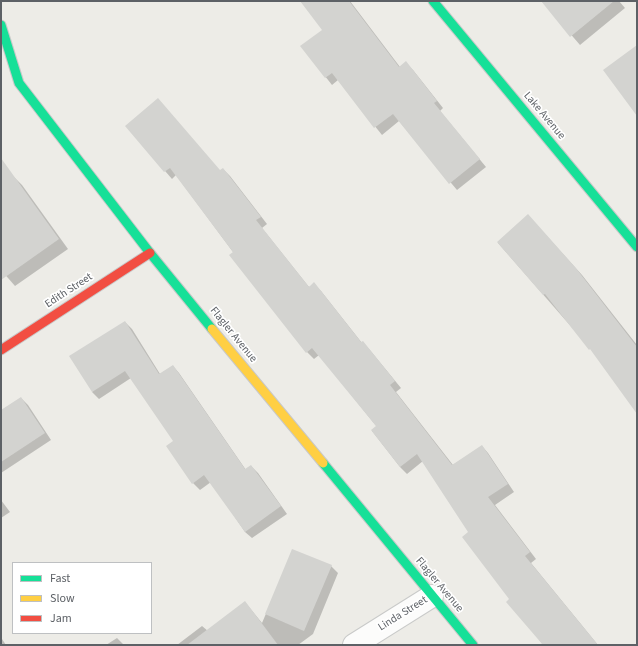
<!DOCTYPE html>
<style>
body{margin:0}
#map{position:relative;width:638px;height:646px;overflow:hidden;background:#edece7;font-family:"Source Sans 3",sans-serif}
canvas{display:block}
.frame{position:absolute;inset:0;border:2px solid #5d6166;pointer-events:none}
.legend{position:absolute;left:12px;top:562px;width:140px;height:72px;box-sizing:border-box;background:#fff;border:1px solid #bec0c2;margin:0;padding:5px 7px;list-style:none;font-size:12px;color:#5d6166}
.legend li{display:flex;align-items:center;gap:8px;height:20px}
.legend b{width:20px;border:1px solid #bec0c2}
</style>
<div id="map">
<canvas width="638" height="646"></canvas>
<div class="frame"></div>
<ul class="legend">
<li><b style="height:5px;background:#16e098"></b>Fast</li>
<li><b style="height:5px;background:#ffcf43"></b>Slow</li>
<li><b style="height:5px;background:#f24e42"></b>Jam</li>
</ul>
</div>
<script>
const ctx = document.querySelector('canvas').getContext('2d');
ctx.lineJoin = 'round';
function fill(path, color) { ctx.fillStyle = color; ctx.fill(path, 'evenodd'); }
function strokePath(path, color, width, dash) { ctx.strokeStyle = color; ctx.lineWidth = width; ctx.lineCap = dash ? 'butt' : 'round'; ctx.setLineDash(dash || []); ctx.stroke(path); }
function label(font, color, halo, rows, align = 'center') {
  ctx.font = font + ' "Source Sans 3",sans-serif'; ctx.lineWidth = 3.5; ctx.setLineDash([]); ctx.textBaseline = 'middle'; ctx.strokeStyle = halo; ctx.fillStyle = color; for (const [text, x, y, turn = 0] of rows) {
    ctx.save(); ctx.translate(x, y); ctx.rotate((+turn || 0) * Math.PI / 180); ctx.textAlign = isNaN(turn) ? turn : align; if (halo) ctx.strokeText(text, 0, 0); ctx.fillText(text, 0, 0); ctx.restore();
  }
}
fill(new Path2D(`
 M301,1h49l50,66 6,-4 7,7 30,38 -3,3 46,56 -29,23 -58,-69 -17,14 -44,-55 -6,5 -30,-38 22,-17z
 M542,1h77l6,7 -45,37z
 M126,126l94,45 3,-2 7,7 37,48 -5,4 47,59 5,-3 7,7 41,52 7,6 32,39 -5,4 57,73 29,-19 6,7 26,39 -19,13 41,54 -5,4 67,82h-55l-32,-46 -41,-67 -47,-71 -16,13 -7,-7 -28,-36 5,-4 -58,-72 -5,4 -7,-7 -131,-177 -4,4z
 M12,175l10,10 46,64 -53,37 -14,-16v-87z
 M535,223l47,52 55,70v67l-41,-57 -98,-112z
 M125,322l7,7 28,45 13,-8 6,7 67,97 5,-4 7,7 29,41 -35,24 -7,-6 -34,-50 -11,8 -7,-7 -18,-41 -44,-64 -32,21 -7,-7z
 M21,398l7,7 23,35 -50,33v-62z
 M1,500l9,12 -9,6z
 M293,550l38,16 7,7 -25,61 -15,11h-121l25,-19 6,5 37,-29 17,21z
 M117,638l7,7h-18z
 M1,639h1l4,6h-5z`), '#0003');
fill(new Path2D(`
 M300,1h49l50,66 7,-6 31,40 -3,2 46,56 -31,25 -56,-70 -19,14 -42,-55 -7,5 -25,-32 22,-16z
 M541,1h73l-44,36z
 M637,45v71l-34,-46z
 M158,98l62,72 3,-2 38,49 -5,3 53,67 5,-5 47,60 2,-1 32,40 -5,4 62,80 30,-20 26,39 -20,13 42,55 -5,4 73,89h-55l-37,-43 3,-3 -47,-62 6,-5 -51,-78 -17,13 -29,-37 5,-4 -64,-78 -6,5 -77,-98 4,-3 -63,-84 -6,4 -39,-46z
 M1,158l58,81 -58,41z
 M528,214l47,53 62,80v67l-47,-65 -1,1 -44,-56 -2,1 -46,-53z
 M125,321l34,53 14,-9 72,104 6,-4 30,41 -36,26 -41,-57 -12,9 -26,-38 7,-5 -48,-70 -33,21 -23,-36z
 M21,397l24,36 -44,29v-52z
 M292,549l40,16 -28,66 -39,-17z
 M245,601l33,44h-91z`), '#d3d3d0');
const street = new Path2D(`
 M354,645l78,-49`);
const fast = new Path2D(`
 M433,1l204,246
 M1,25l18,58 131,170 62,76
 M323,463l150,182`);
const slow = new Path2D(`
 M212,329l111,134`);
const jam = new Path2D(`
 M1,350l149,-97`);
strokePath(street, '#c9cac9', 24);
strokePath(fast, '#c8c8c8', 11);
strokePath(slow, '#c8c8c8', 11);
strokePath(jam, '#c8c8c8', 11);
strokePath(street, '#fcfcfb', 22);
strokePath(fast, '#16e098', 9);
strokePath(slow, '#ffcf43', 9);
strokePath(jam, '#f24e42', 9);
label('11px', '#5d6166', '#fff', [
 ["Lake Avenue",544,116,50],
 ["Edith Street",69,291,-33],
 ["Flagler Avenue",233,335,51],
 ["Flagler Avenue",439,585,50],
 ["Linda Street",403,614,-32]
]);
</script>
